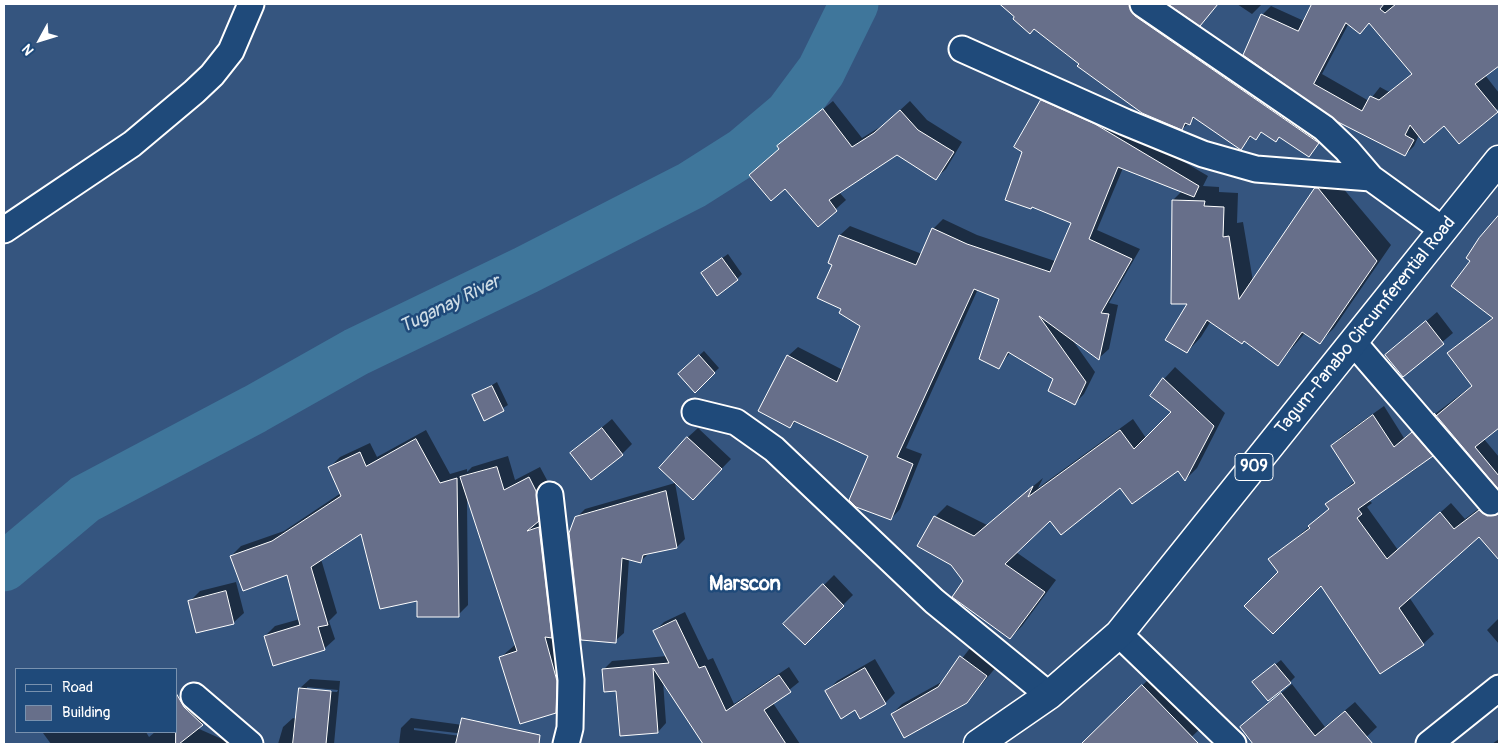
<!DOCTYPE html>
<style>
body{margin:0}
#map{position:relative;width:1503px;height:748px;overflow:hidden;background:#35557f;font-family:Pangolin,sans-serif}
canvas{display:block}
.frame{position:absolute;inset:0;border:5px solid #fff;pointer-events:none}
.legend{position:absolute;left:15px;top:668px;width:162px;height:65px;box-sizing:border-box;background:#1f4a7a;border:1px solid #7992af;margin:0;padding:6px 9px;list-style:none;font-size:15px;color:#fff}
.legend li{display:flex;align-items:center;gap:10px;height:25px}
.legend b{width:25px;border:1px solid #7992af}
.north{position:absolute;left:15px;top:15px;width:50px;height:50px;-webkit-text-stroke:4px #1f4a7a;paint-order:stroke;rotate:231deg;font-size:14px;font-weight:700;line-height:20px;text-align:center;color:#fff}
.north::after{content:'';display:block;margin:auto;width:18px;height:22px;background:#fff;clip-path:polygon(50% 0,100% 100%,50% 72%,0 100%)}
</style>
<div id="map">
<canvas width="1503" height="748"></canvas>
<div class="frame"></div>
<ul class="legend">
<li><b style="height:6px;background:#1f4a7a"></b>Road</li>
<li><b style="height:14px;background:#676f8a"></b>Building</li>
</ul>
<div class="north">N</div>
</div>
<script>
const ctx = document.querySelector('canvas').getContext('2d');
ctx.lineJoin = 'round';
function fill(path, color) { ctx.fillStyle = color; ctx.fill(path, 'evenodd'); }
function strokePath(path, color, width, dash) { ctx.strokeStyle = color; ctx.lineWidth = width; ctx.lineCap = dash ? 'butt' : 'round'; ctx.setLineDash(dash || []); ctx.stroke(path); }
function label(font, color, halo, rows, align = 'center') {
  ctx.font = font + ' Pangolin,sans-serif'; ctx.lineWidth = 5; ctx.setLineDash([]); ctx.textBaseline = 'middle'; ctx.strokeStyle = halo; ctx.fillStyle = color; for (const [text, x, y, turn = 0] of rows) {
    ctx.save(); ctx.translate(x, y); ctx.rotate((+turn || 0) * Math.PI / 180); ctx.textAlign = isNaN(turn) ? turn : align; if (halo) ctx.strokeText(text, 0, 0); ctx.fillText(text, 0, 0); ctx.restore();
  }
}
fill(new Path2D(`
 M1002,4h128l196,130 -17,21 -29,-19 -4,5 -14,-9 -6,6 -4,-2 -11,12 -45,-31 -14,12 -101,-65z
 M1237,4h25l-10,10z
 M1315,4h184v43l-6,5 6,10 -14,13 14,18v16l-54,16 -26,10 -5,11 -9,9 -160,-101 17,-39 9,-9 33,15zM1370,22l43,51 -24,19 -9,-5 -11,14 -47,-27 27,-51 11,9z
 M1052,91l52,24 104,61 -5,10 16,1v5l19,1 -1,30 6,-1 10,59 63,-92 15,-15 60,71 -57,83 -15,15 -14,-10 -27,31 -34,-24 -33,-19 -10,16 -14,15 2,-49 -16,-103 9,-9 -59,-23 -26,62 43,19 -31,54 9,2 -9,44 -10,9 -28,-20 24,34 -11,22 -9,9 -20,-24 -44,-27 -13,15 3,-69 -23,-9 -72,159 16,6 -22,55 -9,10 -21,-64 -74,-34 -6,6 -2,-71 10,-9 45,23 18,-45 -19,-17 -8,-44 6,-29 10,-9 72,28 11,-25 10,-10 34,16 78,26 18,-39 -31,-121z
 M833,101l29,37 23,-14 25,-23 17,19 35,22 -16,27 -10,9 -39,-24 -58,38 7,8 -28,25 -40,-79z
 M1499,217v209l-15,13 15,18v31l-64,-74 38,-29 -24,-32 44,-36 -21,-57 8,-21z
 M728,254l14,20 -5,5 -30,-10z
 M1437,312l16,21 -50,42 -16,-20z
 M704,351l15,17 -24,23 -16,-17z
 M1175,367l50,46 -28,55 -11,11 -8,-9 -57,16 -71,33 -34,33 40,28 -34,46 -12,12 -45,-57 -30,-64 12,-12 40,20 56,-47 -5,10 95,-69 13,19 27,-26 -9,-33z
 M497,382l11,23 -23,14 -11,-23z
 M1384,406l20,32 19,-15 19,22 -26,24 -47,31 3,3 -5,4 31,43 53,-47 14,16 25,-19 9,6v52l-19,-22 -71,61 25,37 -11,10 -43,29 -59,-89 -42,-12 -9,-12 40,-34 20,-18 -3,-4 28,-23 -23,-35 11,-11z
 M612,419l20,25 -10,10 -51,-1z
 M698,428l33,31 -28,29 -16,-50z
 M426,430l24,44 17,-5v3l5,-5 36,-11 7,24 25,-13 7,13 2,29 -11,11 12,-3 17,183 -12,12 -54,-55 15,-13 -49,-145 1,106 -10,10 -40,-16 -57,-67 -40,27 16,54 -8,8 6,18 -11,10 -59,-13 10,-10 25,-7 -13,-46 -56,-17 10,-10 43,-15 57,-38 -11,-26 10,-10 30,-14 7,14z
 M675,483l10,56 -8,8 -28,6 -9,9 -11,-3 -5,74 -9,8 -39,-123 9,-9z
 M834,575l19,20 -48,48 -20,-19z
 M236,582l8,31 -11,10 -44,-21 11,-11z
 M685,612l23,48 5,-2 21,46 55,-37 10,15 -26,21 27,41h-95l-42,-63 3,42 -8,9 -41,-42 -14,-20 9,-9 55,-5 -12,-25 9,-9z
 M1499,618v26l-12,-14z
 M971,647l26,19 -30,36 -75,12 10,-10 43,-24z
 M875,659l20,34 -10,10 -30,6 -28,-18 10,-10z
 M1281,660l14,17 -5,5 -31,-5z
 M1153,675l49,52 -18,17 -100,-1z
 M310,679l30,2 -6,63h-56l5,-17 10,-9 4,1 3,-31zM307,687l31,3 -1,2 -30,-2z
 M1292,684l33,43 30,-25 22,25 -18,17h-81l-4,-6 -8,6h-11l-14,-17z
 M196,699l15,16 -14,13 36,16h-182l-8,-11 103,-1 3,5 6,-5h21v-17z
 M411,718l74,10 -8,8 30,8h-50l1,-2 -8,2h-51l2,-16zM414,728l51,6 -4,2 -47,-6z
 M1499,739v5h-7z`), '#0007');
strokePath(new Path2D(`
 M4,567l81,-68 170,-90 101,-57 170,-82 166,-85 52,-33 45,-38 32,-43 33,-67`), '#3f769b', 49);
const building = new Path2D(`
 M1000,4h129l6,12 184,127 -10,14 -30,-20 -3,5 -15,-10 -5,8 -6,-4 -9,14 -48,-33 -3,8 -5,-2 -3,7 -40,-17 -65,-47 2,-2 -45,-35 -4,5 -17,-15 1,-2z
 M1168,4h50l-18,22z
 M1312,4h72l-4,5 5,4 11,-9h103v62l-24,18 23,28 -39,32 -15,-18 -20,17 -14,-18 -5,10 9,5 -9,16 -67,-34 -95,-67 18,-41 37,17zM1346,23l14,11 9,-11 43,51 -33,26 -9,-4 -8,15 -48,-27z
 M1041,100l54,24 104,62 -5,11 -76,-30 -29,72 43,20 -31,54 8,1 -10,46 -60,-44 47,66 -11,23 -27,-14 5,-12 -45,-27 -9,17 -20,-10 20,-60 -25,-10 -77,168 16,7 -22,56 -35,-13 -7,-7 19,-44 -74,-35 -4,7 -32,-17 29,-56 50,27 23,-56 -21,-13 2,-4 -24,-11 15,-33 -4,-2 11,-28 77,30 16,-37 35,16 83,28 21,-49 -39,-16 -1,2 -26,-9 17,-48 -8,-5z
 M823,109l29,38 22,-14 26,-23 18,20 36,22 -18,28 -39,-25 -68,45 8,11 -19,16 -33,-38 -14,12 -22,-26 30,-26 -2,-3z
 M1315,188h3l59,73 -57,83 -18,-12 -24,34 -34,-25 -2,3 -35,-24 -20,33 -22,-13 22,-36h-16l1,-104 33,1 -1,5 20,1 -1,30 6,-1 10,63z
 M1499,215v213l-24,19 24,29v14l-65,-77 2,3 36,-30 -25,-33 46,-35 -42,-32 19,-25 -4,-3 13,-20z
 M722,258l16,22 -21,16 -16,-23z
 M1426,321l18,23 -41,33 -18,-22z
 M699,355l16,18 -20,20 -17,-19z
 M1163,378l51,48 -29,55 -7,-10 -46,33 -12,-16 -59,47 -11,-14 -45,43 40,28 -35,47 -58,-42 11,-16 -12,-16 -34,-19 17,-30 40,20 59,-50 -5,11 92,-67 14,19 37,-37 -21,-16z
 M492,386l12,25 -20,10 -12,-26z
 M1373,415l21,32 18,-15 21,24 -75,53 4,5 -5,4 30,41 53,-47 14,17 25,-19 8,6 12,-2v46l-20,-23 -80,71 25,37 -44,29 -59,-88 -48,48 -29,-28 34,-34 -10,-13 42,-31 -2,-2 21,-17 -4,-5 30,-21 -24,-37z
 M602,428l21,27 -32,25 -21,-27z
 M687,437l35,32 -29,31 -34,-32z
 M416,439l24,44 17,-5 2,139h-42v-16l-37,8 -19,-75 -50,33 17,58 -10,2 7,23 -52,16 -9,-30 36,-11 -13,-50 -44,16 -13,-35 42,-15 69,-45 -13,-29 32,-15 6,14z
 M497,467l7,23 25,-13 7,14 3,30 -12,10 12,-4 13,111 -7,-1 12,44 -1,32 -36,11 -21,-67 18,-6 -57,-174z
 M666,491l11,57 -34,7 -2,8 -19,-5 -6,85 -35,-3 -12,-107 6,-16z
 M823,584l21,22 -39,39 -22,-21z
 M226,591l8,33 -38,9 -8,-32z
 M676,620l23,48 6,-2 21,45 53,-36 12,17 -27,18 22,34h-83l-50,-76 5,65 -38,3 -4,-45 -12,1 -2,-23 67,-6 -16,-32z
 M960,656l27,20 -20,27 -63,35 -13,-24 47,-27z
 M1275,664l16,19 -23,18 -16,-19z
 M865,668l21,36 -26,15 -5,-9 -14,9 -16,-28z
 M1142,685l57,59h-118l45,-44z
 M299,688l32,3 -5,53h-33z
 M176,693l8,14 19,18 -24,19h-3z
 M1281,693l34,43 30,-25 28,33h-120l-13,-17z
 M462,718l78,17 -1,9h-83z`);
fill(building, '#676f8a');
strokePath(building, '#fff', 1);
const minor = new Path2D(`
 M1143,4l181,124 23,22 24,28 72,52
 M962,49l163,73 78,32 53,15 115,9
 M4,230l128,-86 62,-52 18,-17 19,-24 20,-47
 M1353,342l138,160
 M695,412l41,10 38,27 160,152 115,94
 M550,495l21,185 -1,48 -4,16
 M1119,634l114,110
 M194,696l56,48
 M1429,744l70,-56`);
const primary = new Path2D(`
 M978,744l71,-49 70,-61 380,-474`);
strokePath(minor, '#fff', 29);
strokePath(primary, '#fff', 31);
strokePath(minor, '#1f4a7a', 25);
strokePath(primary, '#1f4a7a', 28);
for (const [x, y, w] of [
 [1254,467,38]
]) { const box = new Path2D(); box.roundRect(x - w / 2, y - 13.5, w, 27, 4); ctx.fillStyle = '#1f4a7a'; ctx.fill(box); strokePath(box, '#fff', 1); }
label('bold 16px', '#fff', null, [
 ["909",1254,467]
]);
label('18px', '#fff', '#1f4a7a', [
 ["Tagum-Panabo Circumferential Road",1366,326,-51]
]);
label('italic 19px', '#cfdde6', '#1f4a7a', [
 ["Tuganay River",450,305,-26]
]);
label('bold 20px', '#fff', '#1f4a7a', [
 ["Marscon",745,585]
]);
</script>
